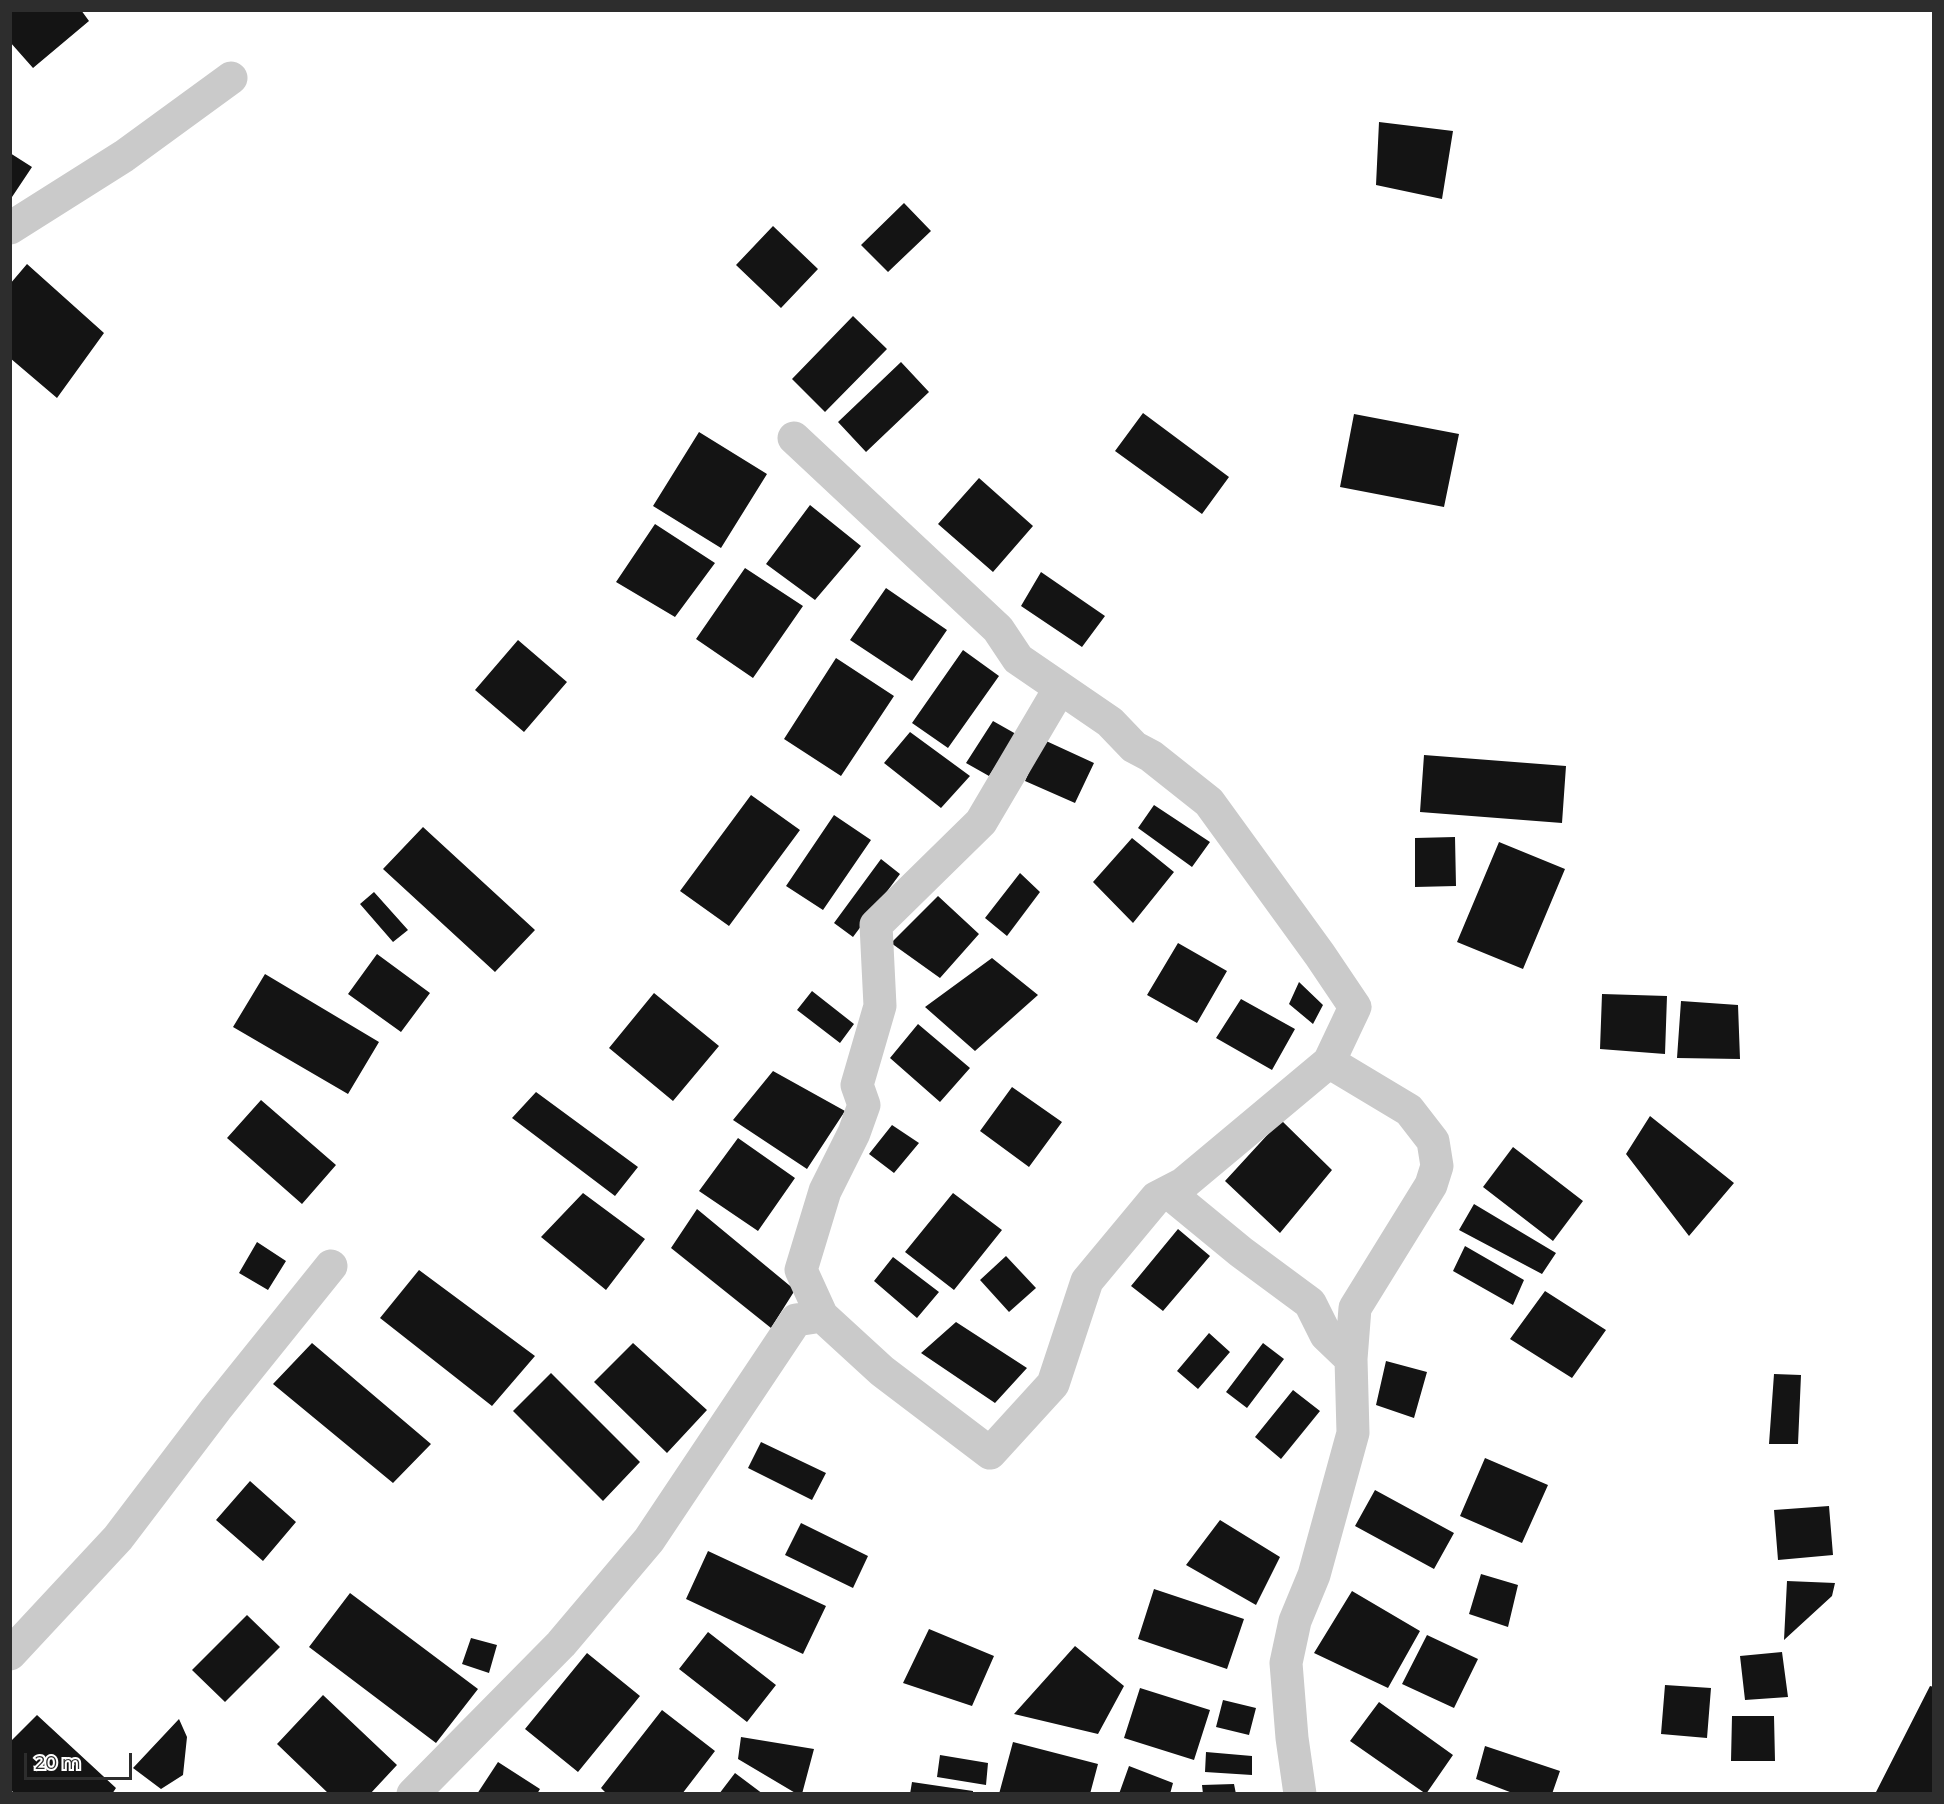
<!DOCTYPE html>
<style>
body{margin:0}
#map{position:relative;width:1944px;height:1804px;overflow:hidden;background:#fff;font-family:Montserrat,sans-serif}
canvas{display:block}
.frame{position:absolute;inset:0;border:12px solid #2d2d2d;pointer-events:none}
.scale{position:absolute;left:24px;top:1753px;width:108px;height:27px;box-sizing:border-box;border:3px solid #2d2d2d;border-top:0;padding-left:8px;font-size:18px;line-height:21px;white-space:nowrap;color:#2d2d2d;-webkit-text-stroke:4px #fff;paint-order:stroke}
</style>
<div id="map">
<canvas width="1944" height="1804"></canvas>
<div class="frame"></div>
<div class="scale">20 m</div>
</div>
<script>
const ctx = document.querySelector('canvas').getContext('2d');
ctx.lineJoin = 'round';
function fill(path, color) { ctx.fillStyle = color; ctx.fill(path, 'evenodd'); }
function strokePath(path, color, width, dash) { ctx.strokeStyle = color; ctx.lineWidth = width; ctx.lineCap = dash ? 'butt' : 'round'; ctx.setLineDash(dash || []); ctx.stroke(path); }
fill(new Path2D(`
 M10,10h71l8,11 -56,47 -23,-26z
 M1379,122l74,9 -11,68 -66,-14z
 M10,153l22,14 -22,33z
 M904,203l27,28 -43,41 -27,-27z
 M773,226l45,43 -37,39 -45,-43z
 M27,264l77,69 -47,65 -47,-40v-74z
 M853,316l34,33 -62,63 -33,-33z
 M901,362l28,30 -63,60 -28,-30z
 M1143,413l86,64 -27,37 -87,-63z
 M1354,414l105,20 -15,73 -104,-20z
 M699,432l68,42 -46,74 -68,-42z
 M979,478l54,48 -40,46 -55,-48z
 M810,505l51,41 -46,54 -49,-36z
 M655,524l60,39 -40,54 -59,-35z
 M745,568l58,38 -50,72 -57,-39z
 M1041,572l64,44 -23,31 -61,-41z
 M886,588l61,42 -35,51 -62,-41z
 M518,640l49,42 -43,50 -49,-42z
 M963,650l36,26 -51,72 -36,-25z
 M836,658l58,38 -53,80 -57,-37z
 M993,721l23,13 -27,42 -23,-13z
 M910,732l60,44 -29,32 -57,-45z
 M1044,740l50,23 -19,40 -50,-22z
 M1424,755l142,11 -4,57 -142,-11z
 M751,795l49,35 -71,96 -49,-35z
 M1154,805l56,37 -18,25 -54,-39z
 M834,815l37,25 -48,70 -37,-24z
 M423,827l112,103 -40,42 -112,-103z
 M1455,837l1,49 -41,1v-49z
 M1132,838l42,34 -41,51 -40,-41z
 M1499,842l66,27 -42,100 -66,-27z
 M881,859l19,15 -47,63 -19,-14z
 M1020,873l20,19 -33,44 -22,-18z
 M374,892l34,38 -15,12 -33,-38z
 M938,896l41,38 -39,44 -49,-35z
 M1178,943l49,28 -30,52 -50,-28z
 M377,954l53,39 -29,39 -53,-38z
 M992,958l46,37 -63,56 -50,-44z
 M265,974l114,68 -31,52 -115,-67z
 M1299,982l24,23 -10,19 -24,-20z
 M812,991l42,33 -14,19 -43,-33z
 M654,993l65,53 -46,55 -64,-53z
 M1602,994l65,2 -2,58 -65,-5z
 M1241,999l54,30 -23,41 -56,-32z
 M1681,1001l57,4 2,54 -63,-1z
 M918,1024l52,44 -30,34 -50,-44z
 M773,1071l72,40 -38,58 -74,-49z
 M1012,1087l50,35 -33,45 -49,-36z
 M536,1092l102,75 -23,29 -103,-78z
 M261,1100l75,65 -34,39 -75,-66z
 M1650,1116l84,67 -45,53 -63,-82z
 M1281,1120l51,50 -52,63 -55,-52z
 M892,1125l27,18 -25,30 -25,-19z
 M738,1138l57,40 -37,53 -59,-40z
 M1513,1147l70,54 -30,40 -70,-54z
 M583,1193l62,46 -39,51 -65,-53z
 M953,1193l49,37 -48,60 -49,-38z
 M1474,1204l82,49 -14,21 -83,-44z
 M697,1209l98,81 -24,38 -100,-80z
 M1178,1229l32,27 -47,55 -32,-25z
 M257,1242l29,19 -18,29 -29,-17z
 M1465,1246l59,34 -11,25 -60,-34z
 M1006,1256l30,32 -27,24 -29,-32z
 M893,1257l46,35 -22,26 -43,-37z
 M419,1270l116,86 -43,50 -112,-88z
 M1545,1291l61,39 -34,48 -62,-39z
 M956,1322l71,46 -32,35 -74,-50z
 M1209,1333l21,19 -32,37 -21,-18z
 M312,1343l119,101 -38,39 -120,-99z
 M633,1343l74,67 -40,43 -73,-71z
 M1263,1343l21,16 -37,49 -21,-16z
 M1386,1361l41,11 -13,46 -38,-13z
 M551,1373l89,89 -37,39 -90,-90z
 M1774,1374l27,1 -3,69h-29z
 M1293,1390l27,21 -39,48 -26,-22z
 M761,1442l65,31 -14,27 -64,-32z
 M1485,1458l63,27 -26,58 -62,-27z
 M250,1481l46,41 -33,39 -47,-41z
 M1375,1490l79,43 -20,36 -79,-43z
 M1829,1506l4,49 -55,5 -4,-50z
 M1220,1520l60,37 -24,48 -70,-40z
 M801,1523l67,33 -15,32 -68,-33z
 M708,1551l118,55 -23,48 -117,-55z
 M1481,1574l37,11 -10,42 -39,-13z
 M1787,1581l48,2 -3,13 -48,44z
 M1154,1589l90,30 -17,50 -89,-30z
 M1352,1591l68,40 -32,57 -74,-35z
 M350,1593l128,96 -42,54 -127,-96z
 M247,1615l33,32 -55,55 -33,-32z
 M929,1629l65,27 -22,50 -69,-23z
 M708,1632l68,53 -29,37 -68,-53z
 M1427,1635l51,24 -24,49 -52,-24z
 M471,1638l26,7 -8,28 -27,-9z
 M1075,1646l49,40 -26,48 -84,-20z
 M1782,1652l6,45 -43,3 -5,-44z
 M587,1653l53,43 -62,76 -53,-43z
 M1665,1685l46,3 -4,50 -46,-4z
 M1930,1686l4,1v107h-59z
 M1140,1688l70,22 -16,50 -70,-22z
 M323,1695l74,70 -27,29h-41l-52,-50z
 M1223,1700l33,8 -7,27 -33,-8z
 M1379,1702l74,53 -27,39 -76,-53z
 M662,1710l53,41 -33,43h-75l-6,-6z
 M37,1715l79,73 -4,6h-97l-5,-5v-47z
 M1732,1716h42l1,45h-44z
 M179,1719l8,18 -4,38 -22,14 -28,-21z
 M741,1737l73,12 -12,45h-5l-59,-35z
 M1013,1742l85,22 -8,30h-91z
 M1485,1746l75,25 -8,23h-37l-39,-15z
 M1206,1752l46,4v19l-47,-3z
 M940,1755l48,8 -2,22 -49,-8z
 M498,1762l42,27 -3,5h-60z
 M1129,1766l44,17 -3,11h-51z
 M735,1773l28,21h-44z
 M912,1782l61,9v3h-63z
 M1234,1784l2,10h-33l-1,-9z`), '#141414');
strokePath(new Path2D(`
 M10,228l114,-72 107,-78
 M794,438l204,191 20,30 92,63 24,25 17,9 58,46 111,153 35,52 -26,55 -146,122 -27,14 -69,83 -34,103 -63,69 -108,-82 -60,-55 -21,-46 24,-79 29,-58 10,-28 -7,-20 23,-79 -4,-81 105,-103 79,-134
 M1168,1192l73,60 69,51 16,32 25,24
 M10,1654l108,-116 98,-129 115,-143
 M413,1794l148,-150 88,-104 147,-220 26,-4
 M1300,1794l-8,-56 -6,-75 9,-42 19,-46 39,-142 -2,-74 4,-51 76,-123 6,-19 -4,-25 -24,-31 -80,-48`), '#cacaca', 33);
</script>
